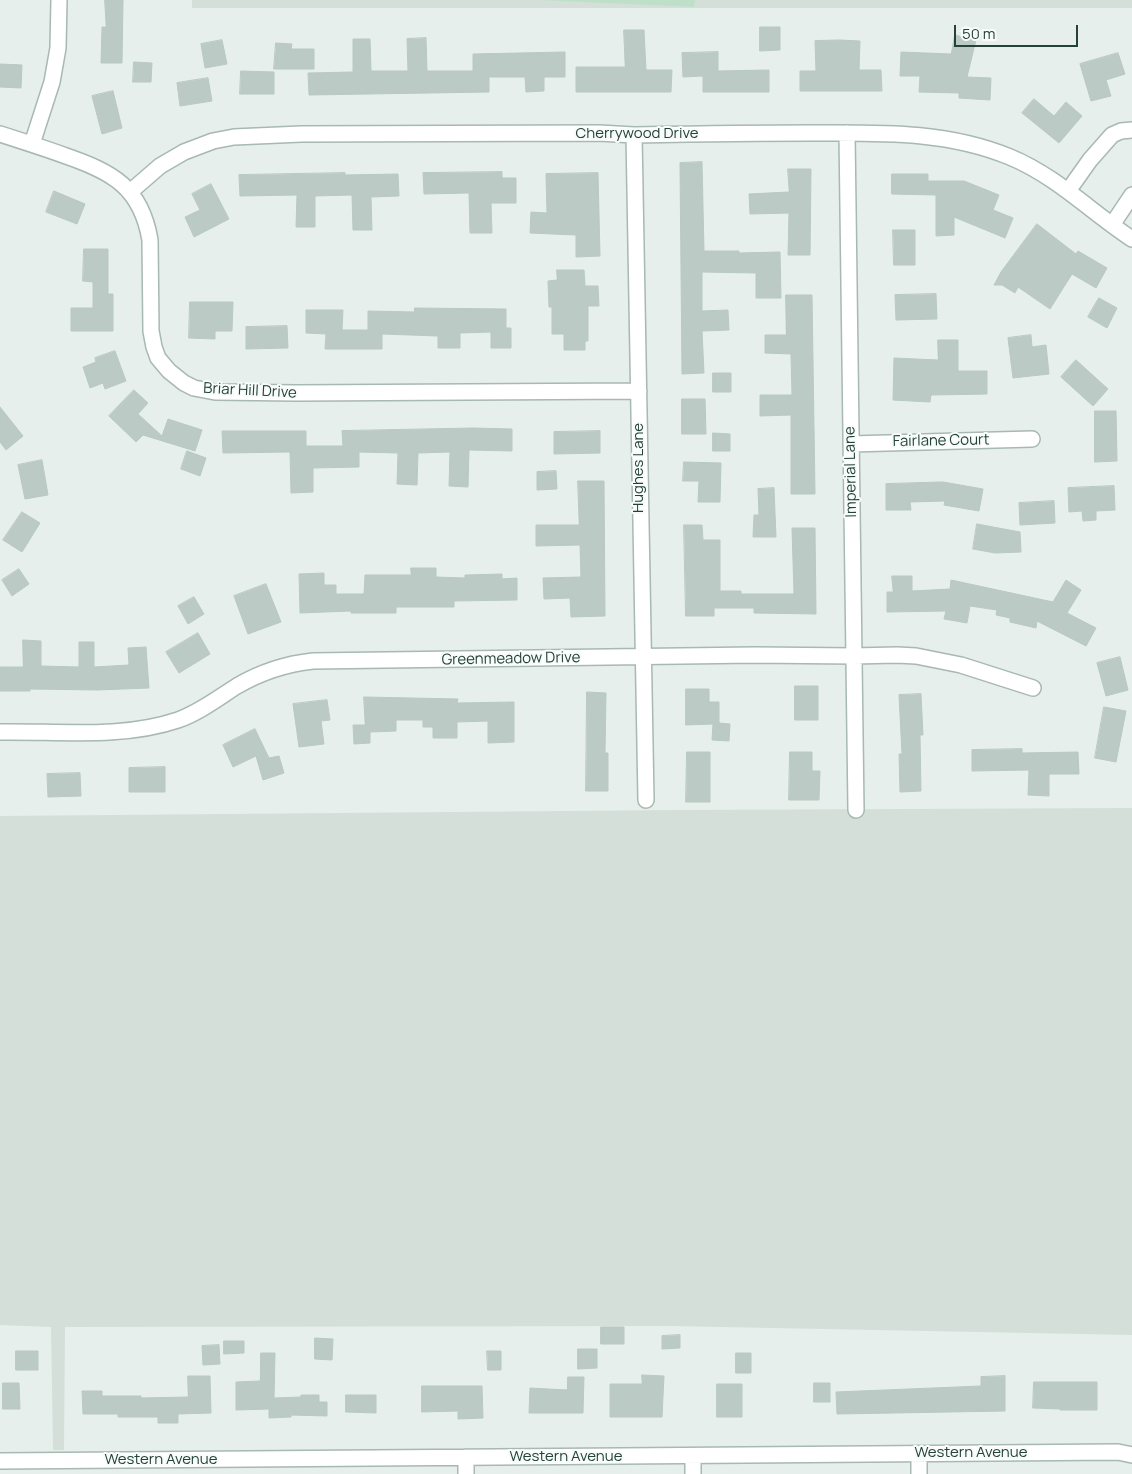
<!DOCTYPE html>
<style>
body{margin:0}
#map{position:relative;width:1132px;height:1474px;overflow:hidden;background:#e6efeb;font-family:Manrope,sans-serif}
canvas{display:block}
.scale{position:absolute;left:954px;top:25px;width:124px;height:22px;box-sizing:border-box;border:2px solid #24423a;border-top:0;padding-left:6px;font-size:15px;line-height:18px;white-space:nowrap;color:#24423a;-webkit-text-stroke:4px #f7fbf9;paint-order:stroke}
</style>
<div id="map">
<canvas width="1132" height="1474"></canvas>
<div class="scale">50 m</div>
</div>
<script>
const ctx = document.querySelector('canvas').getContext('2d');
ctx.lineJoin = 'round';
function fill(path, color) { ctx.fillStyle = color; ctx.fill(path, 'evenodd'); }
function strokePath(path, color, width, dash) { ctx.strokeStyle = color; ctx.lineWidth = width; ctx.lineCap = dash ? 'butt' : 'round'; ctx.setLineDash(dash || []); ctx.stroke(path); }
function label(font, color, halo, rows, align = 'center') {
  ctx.font = font + ' Manrope,sans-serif'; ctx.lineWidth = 4; ctx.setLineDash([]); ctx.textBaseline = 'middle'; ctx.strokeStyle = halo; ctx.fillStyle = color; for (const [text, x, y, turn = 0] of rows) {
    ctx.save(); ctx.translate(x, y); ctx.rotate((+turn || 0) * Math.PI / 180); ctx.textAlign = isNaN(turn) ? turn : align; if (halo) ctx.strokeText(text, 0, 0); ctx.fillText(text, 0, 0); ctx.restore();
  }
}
fill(new Path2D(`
 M192,0h940v8h-940z
 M1132,808v527l-462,-9 -605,1 -1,123h-11l-2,-123 -51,-2v-509l678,-6z`), '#d4dfda');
fill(new Path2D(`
 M537,0h158l-1,7z`), '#bfe0c8');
const building = new Path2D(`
 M105,0h18l-1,63h-21l1,-36h4z
 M760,27h20v23l-20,1z
 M624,30h20l2,40h26l-1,22h-95v-25h49z
 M955,35l21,5 -9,37 24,1 -1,22 -31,-2v-5l-40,-1 1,-16h-20l1,-24 50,2z
 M426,38l1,33h46v-17l92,-2v25h-21v14l-18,1 -1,-15h-36v15l-180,3 -1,-22 45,-1v-33h17l1,32h37l-1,-32z
 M222,40l5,24 -22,4 -4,-24z
 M840,40l20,1 -1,29h22l1,21h-82v-20h16l-1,-30z
 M276,43l16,1 -1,5h23v20h-40z
 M718,52v19l51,-1v22h-66v-16l-20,1 -1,-24z
 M1118,53l7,21 -19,6 5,16 -20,5 -11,-37z
 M134,62l18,1 -1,19h-18z
 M0,64l22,1 -1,23 -21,-1z
 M241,71l33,1v22h-34z
 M208,78l4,23 -32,5 -3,-23z
 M113,91l9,37 -20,6 -10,-38z
 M1034,99l20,17 12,-14 16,14 -23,27 -37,-30z
 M702,162l2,89h35v2l41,-1 1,46h-25v-25l-54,-1v39l26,-1 1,20 -27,1 2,42 -22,1 -2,-211z
 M788,169h23l-1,86h-22l1,-42 -39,1 -1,-20 40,-2z
 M502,172v6h14v25h-25l1,30h-22l-1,-40 -45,1 -1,-21z
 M345,173v2l53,-1 1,22 -28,1 1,33h-19l-1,-35 -37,1v31h-19l1,-32 -57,1 -1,-21z
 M598,173l2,83 -24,1v-22l-46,-2 1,-21 16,1 -1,-39z
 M892,174h36v7h36l35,14 -6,15 20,8 -8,20 -51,-21v18l-18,1v-41l-44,-1z
 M211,184l18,35 -35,18 -9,-20 15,-7 -8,-16z
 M54,191l31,13 -8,20 -31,-12z
 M1037,224l39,30 2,-3 29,17 -11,20 -24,-14 -22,35 -32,-22 -3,6 -13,-8h-8l7,-13z
 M893,230h22v35h-21z
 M84,249h24v45h5v37h-42v-23h22v-26l-10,-1z
 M557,270h27l1,16h13l1,20h-11v35h-3v9h-21v-16h-12v-27h-3l-1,-26 9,-1z
 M936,294l1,25 -41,1 -1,-25z
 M786,295h26l3,199h-24v-79l-31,1v-21h32l-1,-41 -26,-1v-18h21z
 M1099,298l18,10 -10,20 -19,-11z
 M190,302h43l-1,29h-17v8l-26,-1z
 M415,308l91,1v19h5v20h-20v-16l-31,1v15h-22v-12l-56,-2v15h-57l1,-15 -20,-1v-23h37l-1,20h26v-19l46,1z
 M287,326l1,22 -42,1v-22z
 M1031,335l1,12 14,-2 3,29 -36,4 -5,-40z
 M938,340h20v31h29v23l-56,1 -1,7 -37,-2 1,-42 44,2z
 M115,351l11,30 -21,8 -2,-6 -13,5 -7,-21 13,-5 -1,-4z
 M1076,360l32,29 -15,17 -32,-29z
 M713,373h18v19h-18z
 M134,390l14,13 -10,11 24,22 6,-17 34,11 -7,21 -52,-16 -7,7 -27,-26z
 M682,399h23l1,35h-24z
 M0,407l23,29 -17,14 -6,-8z
 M1095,411h21l1,50 -22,1z
 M474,428l38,1v22l-43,-1 -1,37 -19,-1 1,-34 -32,1 -1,32 -20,-1 1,-31 -39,-1v15l-46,1v24l-22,1 -1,-41 -67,1 -1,-22h84v15h37l-1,-15z
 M600,431v22l-46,1v-22z
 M713,433l17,1v17h-17z
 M187,451l19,7 -6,18 -19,-7z
 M42,460l6,35 -23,4 -7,-34z
 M684,462l37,1 -1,39h-22l1,-21h-16z
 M556,471l1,18 -20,1v-18z
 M578,481h26l1,135 -34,1 -1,-19 -26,1 -1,-21 38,-1 -1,-32 -44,1v-21h43z
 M943,482l40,7 -4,22 -35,-6 1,-4 -35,1 1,8h-25v-26z
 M1114,486l1,24 -19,1v9l-13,1 -1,-10 -13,1 -1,-24z
 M774,488l2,49h-23l1,-22h5l-1,-26z
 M1054,501l1,22 -35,2 -1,-22z
 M22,512l18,11 -18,29 -19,-12z
 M977,524l43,8 1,20 -26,1 -22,-4z
 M684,525h18l1,15h17v51h21v3h53l-2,-66h23l1,86 -62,-1v-5h-40v8h-28z
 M411,568h25v9l29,1v-3l37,-1v5l15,-1v22l-63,1v6h-58v6h-45v-2l-51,2 -1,-39 25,-1v12h12v9h28l1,-19h46z
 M19,569l10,15 -17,12 -10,-16z
 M892,576h20v15l38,-2 1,-9 102,22 13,-22 15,10 -14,23 29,15 -10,18 -49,-25 -1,7 -26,-6v-4l-14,-3 1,-5 -27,-4 -3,17 -23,-4 2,-8 -59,1v-20h6z
 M266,584l15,38 -33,12 -14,-38z
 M194,597l10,17 -16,10 -10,-18z
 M198,633l12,21 -31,19 -13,-21z
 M23,640l18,1v25l38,1v-25h15v25l35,-2 -1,-17 18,-1 3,41 -52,2 -67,-1v2h-30v-24h23z
 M1120,657l8,33 -22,6 -9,-33z
 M795,686h23v34h-23z
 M686,689h23v13h10v21l11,1 -1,17 -17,-1 1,-16 -27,1z
 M587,692l19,1 -1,60h3v38h-22z
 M921,694l2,41h-3l1,56 -21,1 -1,-38h3l-3,-59z
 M364,697l94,2 -1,4 57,-1v40l-26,1v-22l-31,1v16h-24v-11h-10v-7h-27v11l-26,1v11l-16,1 -1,-19h12z
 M327,700l3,20 -9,1 3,23 -25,3 -6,-43z
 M1104,707l22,4 -10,51 -21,-4z
 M255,729l14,29 10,-2 5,17 -21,7 -7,-24 -23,11 -10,-22z
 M1022,749v4l56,-1 1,22h-30v22l-21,-1 1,-25 -57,1v-21z
 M687,752h23v50h-24z
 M790,752h22v19h8l-1,29h-30z
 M165,767v25h-36v-24z
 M80,773l1,23 -33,1 -1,-23z
 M601,1327h23v17h-23z
 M680,1335v13l-18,1v-13z
 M315,1338l18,1 -1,21 -17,-1z
 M224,1341h20v12l-20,1z
 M219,1345l1,19 -17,1 -1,-19z
 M578,1349h19v19l-19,1z
 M16,1351h22v19h-22z
 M487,1351h14v19h-13z
 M261,1353h14l-1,45 27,-1v-2h18v7h8v14l-36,-1v2l-22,1v-9l-33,1v-28l24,-1z
 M736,1353h15v20h-15z
 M642,1375l22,1 -2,41h-52v-33h32z
 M188,1376h22l1,37 -33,1v9h-20v-6h-40v-3h-35l-1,-23h20v5h39v2l47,-1z
 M1005,1376v35l-168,3 -1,-22 145,-6v-9z
 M568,1377h16l-1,36h-54l1,-25 37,2z
 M1034,1382h63v28h-37v-1l-27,-1z
 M3,1383h16l1,26h-17z
 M814,1383h16v19h-16z
 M717,1384h25v33h-25z
 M422,1386h60l1,32 -25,1v-8l-36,1z
 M346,1395h30v18l-30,-1z`);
fill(building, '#bbcac4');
strokePath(building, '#b8c9c2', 1);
const minor = new Path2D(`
 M847,133l9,677
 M0,134c22,7 44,14 66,22 46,16 75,31 84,84l1,91 3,16 4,11 11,13 15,12 10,5 21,4 81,1 343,-2
 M634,135c5,222 6,444 12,665
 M32,144l20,-62 6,-34 1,-48
 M1068,191l22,-31 22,-25 9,-4 11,-1
 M130,192l30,-26 24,-14 29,-11 21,-4 67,-3 298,-1 35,2c58,-1 116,-2 174,-2 69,0 137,-3 202,24 46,19 81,55 122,82
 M1112,225l20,-30
 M851,444l181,-5
 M0,732c59,-1 122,7 178,-12 22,-8 40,-22 59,-34 24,-14 48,-22 76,-25l442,-6 99,1 43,-1 19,1 45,9 72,23
 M919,1454v20
 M693,1456v18
 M466,1457v17
 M0,1461l1118,-9 14,3`);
strokePath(minor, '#a8b8b2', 18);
strokePath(minor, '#fff', 15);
label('15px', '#24423a', '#f7fbf9', [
 ["Cherrywood Drive",637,134],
 ["Briar Hill Drive",250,391,3],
 ["Fairlane Court",941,441,-1],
 ["Hughes Lane",639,468,-90],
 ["Imperial Lane",851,472,-91],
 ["Greenmeadow Drive",511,659,-1],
 ["Western Avenue",971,1453],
 ["Western Avenue",566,1457],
 ["Western Avenue",161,1460]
]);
</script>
